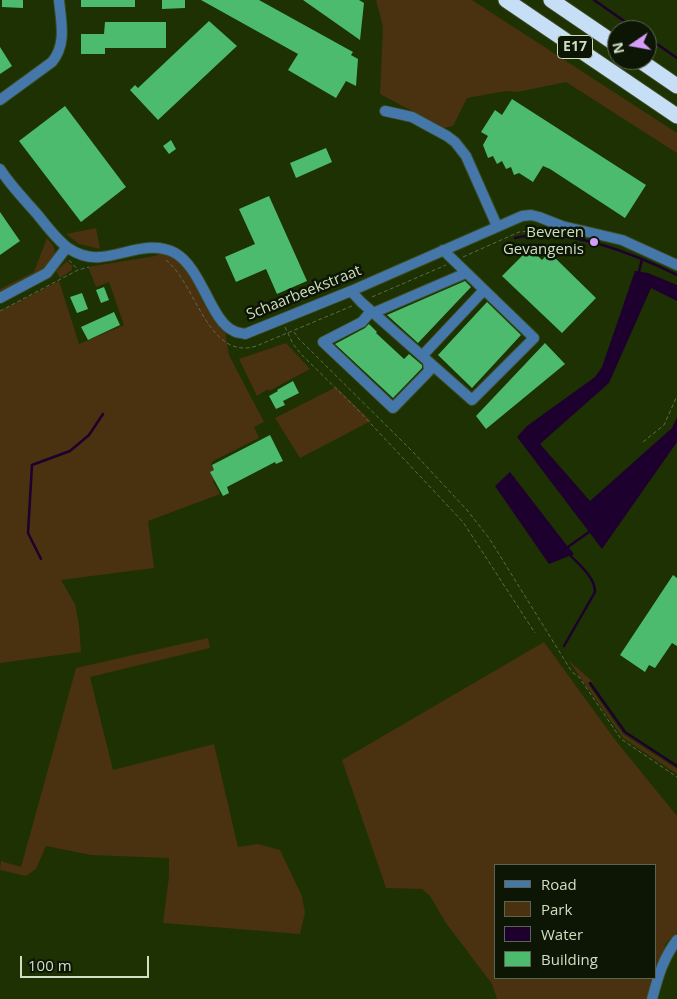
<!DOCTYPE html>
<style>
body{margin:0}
#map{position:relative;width:677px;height:999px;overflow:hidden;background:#1d3102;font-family:"Open Sans",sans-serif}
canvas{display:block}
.legend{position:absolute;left:494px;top:864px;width:162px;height:115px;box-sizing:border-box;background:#0d1604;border:1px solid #5b6651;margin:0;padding:6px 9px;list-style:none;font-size:15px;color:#d0dec4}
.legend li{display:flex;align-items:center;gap:10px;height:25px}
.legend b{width:25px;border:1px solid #5b6651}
.north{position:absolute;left:607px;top:20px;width:50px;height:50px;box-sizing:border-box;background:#0d1604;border:1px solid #5b6651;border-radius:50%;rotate:258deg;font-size:14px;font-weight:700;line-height:20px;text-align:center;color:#d0dec4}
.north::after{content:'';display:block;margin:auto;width:18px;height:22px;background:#d49cfb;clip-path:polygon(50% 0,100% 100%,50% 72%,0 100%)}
.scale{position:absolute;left:20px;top:956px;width:129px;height:22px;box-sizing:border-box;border:2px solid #d0dec4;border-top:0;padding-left:6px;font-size:15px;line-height:18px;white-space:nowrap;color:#d0dec4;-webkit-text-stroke:4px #0d1604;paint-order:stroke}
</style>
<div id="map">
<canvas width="677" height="999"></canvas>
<ul class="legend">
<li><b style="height:6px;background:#4677aa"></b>Road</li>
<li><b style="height:14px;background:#4a310f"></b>Park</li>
<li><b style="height:14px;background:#1d002e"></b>Water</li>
<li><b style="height:14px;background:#4cbb6d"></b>Building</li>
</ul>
<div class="north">N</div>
<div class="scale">100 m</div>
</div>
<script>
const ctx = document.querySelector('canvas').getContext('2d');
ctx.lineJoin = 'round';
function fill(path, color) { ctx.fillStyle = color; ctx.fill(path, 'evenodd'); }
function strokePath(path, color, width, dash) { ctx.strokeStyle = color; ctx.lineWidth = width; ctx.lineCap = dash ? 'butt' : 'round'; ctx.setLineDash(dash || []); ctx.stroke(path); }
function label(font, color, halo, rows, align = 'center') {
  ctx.font = font + ' "Open Sans",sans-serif'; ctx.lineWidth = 5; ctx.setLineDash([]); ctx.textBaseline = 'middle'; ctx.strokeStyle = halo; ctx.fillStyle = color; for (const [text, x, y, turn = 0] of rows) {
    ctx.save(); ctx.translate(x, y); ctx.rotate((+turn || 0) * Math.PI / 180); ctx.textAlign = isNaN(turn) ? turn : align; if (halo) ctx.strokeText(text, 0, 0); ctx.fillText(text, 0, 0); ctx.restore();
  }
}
fill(new Path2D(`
 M376,0h96l205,133v20l-111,-71 -49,10 -11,-1 -39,7 -14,28 -9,2 -64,-34 3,-67z
 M96,228l4,21 -21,-5 -13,-10z
 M47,238c2,3 6,6 7,10 7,18 -41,38 -54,45v-4l34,-17z
 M161,252l13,5 11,9 28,51 12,14 4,24 35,67 -10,5 5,11 -46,23 -2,3 7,14 -5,3 7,13 -72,27 6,47 -93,12 14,24 4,20 2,28 -81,11v-352l59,-30 20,63 45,-19 -15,-43 -13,5 -8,-20 67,-11z
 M67,261l5,5v4l-12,8 -4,-7z
 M286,343l24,26 -41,22 -1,-2 -11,7 -18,-37z
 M336,387l35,34 -71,37 -25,-40z
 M208,638l2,10 -120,29 23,93 101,-26 24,103 20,-3 22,6 22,46 3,17 -5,21 -137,-11 6,-47v-18l-78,-3 -45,-9 -10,23 -10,7 -26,-6 1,-9 20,6 55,-199z
 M544,642l72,99 61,75v117l-11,10 -10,27v-105h-160v113h158l-6,21h-151l-5,-15 -46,-61 -16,-27 -8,-7 -36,-1 -44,-128z
 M568,660l24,21 -4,3 35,50 54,35v5l-54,-36z`), '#4a310f');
fill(new Path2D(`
 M635,271l13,2 29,12v16l-26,-13 -42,95 -69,61 50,57 82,-73 5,-11v25l-75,107 -85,-112 10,-11 68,-49 7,-10z
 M510,472l58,75 6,7 -25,10 -54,-78z`), '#1d002e');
strokePath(new Path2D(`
 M594,0l43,30
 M647,37l30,21
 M515,238c51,-12 117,15 162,37
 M639,272l3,-13
 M568,547l21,-15
 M41,559l-13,-26 4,-68 38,-14 19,-16 14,-21
 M564,646l31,-54c0,-15 -15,-26 -24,-36
 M590,683l35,49 52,34`), '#1d002e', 2.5);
fill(new Path2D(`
 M2,0h21v8l-21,-1z
 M81,0h54v7h-54z
 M162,0h23v8l-23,1z
 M201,0h58l94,52 -2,3 7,4 -2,27 -10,-5 -10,17 -48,-28 10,-16z
 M303,0h56l5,3 -4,37z
 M209,21l28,25 -79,74 -28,-30 5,-5 3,3z
 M105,22h61v26h-61v6h-24v-20h23z
 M0,47l12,19 -12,8z
 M512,99l134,86 -21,33 -75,-49 -7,-3 -10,16 -14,-9 -5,2 -3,-8 -5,2 -4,-8 -5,3 -4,-8 -5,2 -5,-13 5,-9 -7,-4 14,-22 7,5z
 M65,106l61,81 -45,35 -62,-81z
 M171,140l5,9 -7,5 -6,-8z
 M326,148l6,14 -36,16 -6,-15z
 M269,196l38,85 -30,13 -11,-25 -30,13 -11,-25 30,-13 -16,-35z
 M0,212l20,29 -20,14z
 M530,248l12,12 7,-8 47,46 -34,35 -60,-57z
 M465,281l6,6 -53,56 -31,-28z
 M104,287l5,13 -8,3 -5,-13z
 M82,293l6,16 -11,4 -7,-16z
 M487,302l34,33 -49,53 -34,-33z
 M114,312l6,13 -32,15 -7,-13z
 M369,324l8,8 -1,1 28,26 5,-5 13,11v3l-29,30 -58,-54 30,-16z
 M545,343l20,21 -79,65 -10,-13z
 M293,381l6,12 -16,8 2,4 -9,4 -7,-13 9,-5 -1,-1z
 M270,435l13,26 -7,3 -1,-2 -48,25 2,6 -6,3 -13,-24 4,-2 -2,-5z
 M673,575l4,3v68l-5,-3 -17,25 -6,-3 -4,7 -25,-17z`), '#4cbb6d');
const minor = new Path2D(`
 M0,100l52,-38c15,-18 9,-40 7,-62
 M385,111l27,6 35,19 8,6 11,14 31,70
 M0,169c10,16 24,30 37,45 9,11 19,25 31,34 9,6 21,10 32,9 25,-2 51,-17 75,-4 27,15 36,69 59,78 3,2 8,2 11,3l106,-43 171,-75 9,-1 8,2 23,9 60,14 55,25
 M351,291l10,11 111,98 62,-62 -91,-88
 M0,298l47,-25 20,-26
 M371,311l-9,11 -39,20 70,66 36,-37 -1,-10
 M373,313l93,-40
 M422,356l62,-66
 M652,999c6,-22 11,-41 25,-59`);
const highway = new Path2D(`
 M506,0l171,116
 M551,0l66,45
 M639,60l38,26`);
strokePath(minor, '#3a4d21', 12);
strokePath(highway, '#3a4d21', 17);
strokePath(new Path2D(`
 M463,257l56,-25 25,-2
 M69,260l9,10
 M166,260c28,22 40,90 80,88 5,0 11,-2 15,-4l91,-38
 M372,297l74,-32
 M0,311l78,-41 11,-3
 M285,327l8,17 9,11 55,54 106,113 72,111
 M294,332l5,7 114,113 54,58 22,28 83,134 7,5 42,62 56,38
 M643,442l21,-17 13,-29`), '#5b6d46', 1, [4, 2.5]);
strokePath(minor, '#4677aa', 10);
strokePath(highway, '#c7def7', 15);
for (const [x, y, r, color] of [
 [594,242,5,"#d49cfb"]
]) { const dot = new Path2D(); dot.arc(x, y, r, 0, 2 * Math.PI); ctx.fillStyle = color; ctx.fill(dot); strokePath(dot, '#0d1604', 2); }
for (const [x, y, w] of [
 [575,47,35]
]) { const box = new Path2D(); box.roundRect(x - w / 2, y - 11.5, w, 23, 4); ctx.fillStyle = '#0d1604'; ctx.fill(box); strokePath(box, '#d0dec4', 1); }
label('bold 14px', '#d0dec4', null, [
 ["E17",575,47]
]);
label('15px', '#d0dec4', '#0d1604', [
 ["Beveren",584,233],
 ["Gevangenis",584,250]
], 'right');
label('15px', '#d0dec4', '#0d1604', [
 ["Schaarbeekstraat",304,293,-22]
]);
</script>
